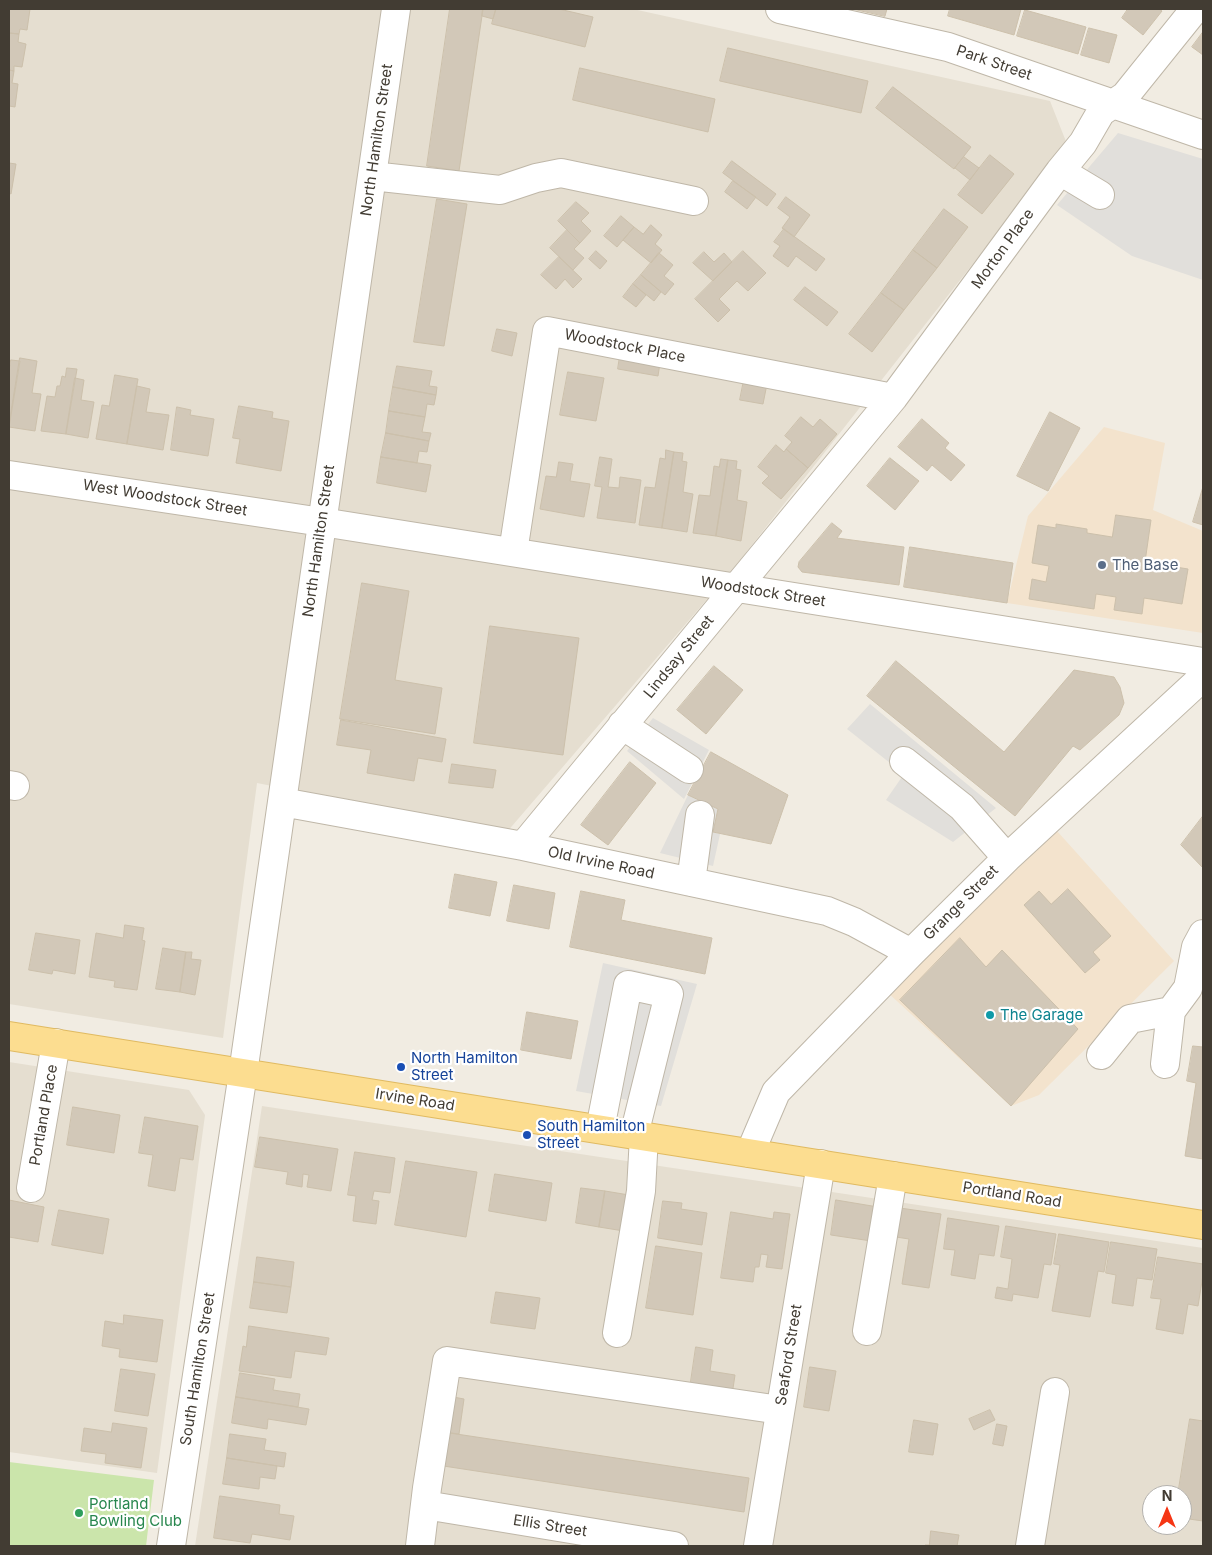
<!DOCTYPE html>
<style>
body{margin:0}
#map{position:relative;width:1212px;height:1555px;overflow:hidden;background:#f1ece2;font-family:Inter,sans-serif}
canvas{display:block}
.frame{position:absolute;inset:0;border:10px solid #423c33;pointer-events:none}
.north{position:absolute;left:1142px;top:1485px;width:50px;height:50px;box-sizing:border-box;background:#fff;border:1px solid #b3b1ad;border-radius:50%;rotate:0deg;font-size:14px;font-weight:700;line-height:20px;text-align:center;color:#423c33}
.north::after{content:'';display:block;margin:auto;width:18px;height:22px;background:#f53615;clip-path:polygon(50% 0,100% 100%,50% 72%,0 100%)}
</style>
<div id="map">
<canvas width="1212" height="1555"></canvas>
<div class="frame"></div>
<div class="north">N</div>
</div>
<script>
const ctx = document.querySelector('canvas').getContext('2d');
ctx.lineJoin = 'round';
function fill(path, color) { ctx.fillStyle = color; ctx.fill(path, 'evenodd'); }
function strokePath(path, color, width, dash) { ctx.strokeStyle = color; ctx.lineWidth = width; ctx.lineCap = dash ? 'butt' : 'round'; ctx.setLineDash(dash || []); ctx.stroke(path); }
function label(font, color, halo, rows, align = 'center') {
  ctx.font = font + ' Inter,sans-serif'; ctx.lineWidth = 4.5; ctx.setLineDash([]); ctx.textBaseline = 'middle'; ctx.strokeStyle = halo; ctx.fillStyle = color; for (const [text, x, y, turn = 0] of rows) {
    ctx.save(); ctx.translate(x, y); ctx.rotate((+turn || 0) * Math.PI / 180); ctx.textAlign = isNaN(turn) ? turn : align; if (halo) ctx.strokeText(text, 0, 0); ctx.fillText(text, 0, 0); ctx.restore();
  }
}
fill(new Path2D(`
 M9,9h624l417,92 17,43 -334,425 -227,264 -249,-50 -34,255 -214,-34z
 M9,1062l180,28 16,25 -48,358 -148,-21z
 M262,1106l941,142v298h-1008zM1152,1495h30v30h-30z`), '#e5ded0');
fill(new Path2D(`
 M1104,427l61,16 -12,67 50,21v102l-196,-30 21,-87z
 M1057,831l117,130 -135,134 -28,11 -125,-115z`), '#f3e3cd');
fill(new Path2D(`
 M9,1462l145,18 -8,66h-137z`), '#cbe5ab');
fill(new Path2D(`
 M1118,133l85,26v121l-71,-24 -75,-51z
 M870,704l126,104 -43,34 -67,-42 18,-26 -57,-45z
 M653,718l56,32 -25,49 -57,-48z
 M688,795l30,14 -4,23 6,2 -7,32 -53,-13z
 M603,963l94,21 -36,122 -85,-15z`), '#e1dfdb');
const building = new Path2D(`
 M9,9h21l-3,21 -7,-1 -1,5 -10,-1z
 M450,9h33l-24,162 -32,-5z
 M483,9h13l-3,10 -11,-3z
 M496,9h63l34,8 -8,30 -93,-23z
 M853,9h34l-2,7z
 M950,9h71l-7,26 -66,-19z
 M1128,9h31l3,2 -19,24 -21,-17z
 M1025,10l61,17 -8,27 -61,-18z
 M1089,28l28,7 -8,28 -28,-8z
 M1203,32v23l-11,-8z
 M9,33l10,1 -1,8 8,2 -4,23 -8,-1v5l-5,-1z
 M728,48l140,33 -7,32 -141,-32z
 M580,68l135,31 -7,33 -135,-32z
 M9,70l5,1 -2,12 6,1 -3,23 -6,-1z
 M893,87l78,60 -17,22 -78,-61z
 M990,155l24,19 -32,40 -24,-19z
 M964,157l15,11 -9,12 -15,-12z
 M732,161l44,33 -9,12 -44,-33z
 M9,163l7,1 -5,30 -2,-1z
 M733,181l23,16 -9,12 -22,-17z
 M786,197l24,18 -16,22 -12,-9 8,-11 -12,-9z
 M437,199l30,5 -23,142 -30,-4z
 M576,202l13,11 -8,8 10,10 -11,12 -22,-22z
 M944,209l24,18 -31,41 -24,-18z
 M621,216l13,11 -17,20 -13,-11z
 M651,225l11,10 -7,9 7,6 -11,13 -28,-23 11,-13 9,7z
 M784,229l41,30 -9,12 -20,-15 -8,11 -15,-11 7,-10 -6,-4z
 M567,230l13,13 -6,6 10,9 -11,12 -23,-22z
 M913,250l24,18 -33,42 -23,-17z
 M596,251l11,10 -7,8 -11,-10z
 M743,251l23,22 -18,18 -11,-10 -18,18 11,11 -12,12 -23,-23z
 M704,252l10,10 10,-9 8,9 -19,19 -20,-18z
 M659,253l14,12 -9,11 10,8 -9,11 -24,-20z
 M559,257l23,22 -9,9 -8,-9 -9,10 -15,-14z
 M641,275l20,17 -7,9 -21,-17z
 M633,284l13,11 -10,12 -13,-10z
 M805,287l33,25 -11,14 -33,-26z
 M881,293l23,17 -32,42 -23,-18z
 M497,329l20,4 -5,23 -20,-5z
 M620,356l40,7 -2,13 -40,-7z
 M20,358l17,3 -5,32 9,1 -6,37 -26,-4z
 M11,360l9,1 -11,66v-56z
 M397,366l35,5 -3,15 8,1 -1,8 -43,-8z
 M67,368l10,1 -11,65 -25,-3 6,-35 8,1 2,-11h3l2,-10 3,1z
 M568,372l36,6 -8,43 -36,-6z
 M115,375l23,4 -11,65 -31,-5 6,-34 7,1z
 M75,378l9,2 -3,20 13,2 -6,36 -22,-4z
 M744,380l23,4 -4,20 -23,-4z
 M137,386l13,3 -4,23 23,3 -6,35 -36,-6z
 M393,387l43,8 -2,10 -7,-1 -2,13 -36,-6z
 M239,406l34,6 -1,6 17,3 -8,50 -45,-8 4,-24 -7,-1z
 M177,407l14,3 -1,5 24,4 -6,37 -37,-6z
 M389,411l36,6 -3,15 9,1 -2,8 -43,-8z
 M1050,412l30,16 -32,63 -31,-15z
 M801,417l12,10 7,-8 17,15 -29,34 -22,-19 6,-7 -7,-6z
 M922,419l27,24 -4,5 20,17 -14,16 -19,-16 -5,6 -29,-24z
 M386,433l43,8 -2,11 -8,-1 -2,12 -36,-6z
 M776,445l8,7 2,-3 22,19 -27,31 -19,-16 7,-7 -11,-9z
 M666,450l8,2 -12,76 -23,-3 6,-38 10,1 5,-30 5,1z
 M674,452l9,1 -1,8 5,1 -4,30 10,2 -6,38 -25,-4z
 M381,457l50,8 -5,27 -49,-9z
 M600,457l12,2 -4,28 11,1 1,-11 21,3 -6,43 -38,-5 5,-31 -7,-1z
 M890,458l29,23 -24,29 -28,-24z
 M721,459l7,1 -12,76 -23,-3 6,-38 11,1 4,-30 5,1z
 M728,460l9,1 -1,8 5,1 -4,30 10,2 -6,39 -25,-5z
 M559,462l14,2 -3,17 20,3 -6,33 -44,-8 6,-33 10,1z
 M1203,487v38l-10,-3z
 M1116,515l35,5 -6,42 43,7 -6,35 -38,-6 -2,16 -28,-4 2,-13 -20,-3 -2,15 -65,-10 3,-20 14,3 3,-16 -17,-3 6,-38 18,3v-4l31,5v4l25,4z
 M832,523l10,8 -5,7 67,9 -5,38 -97,-13 -4,-5 1,-5z
 M910,547l103,16 -6,40 -103,-16z
 M362,583l47,8 -14,89 47,8 -7,46 -95,-15z
 M490,626l89,12 -16,117 -89,-12z
 M896,661l108,91 70,-82 40,7 6,10 4,16 -5,12 -39,35 -7,-4 -58,70 -148,-120z
 M714,666l29,24 -37,44 -29,-24z
 M341,720l105,19 -4,23 -24,-4 -4,23 -47,-8 4,-23 -34,-5z
 M711,752l77,43 -17,49 -58,-12 5,-23 -30,-14z
 M630,762l26,21 -48,62 -27,-20z
 M452,764l44,6 -3,18 -44,-5z
 M1203,816v52l-22,-23z
 M455,874l42,8 -7,34 -41,-8z
 M514,885l41,8 -6,36 -42,-8z
 M1068,889l43,47 -18,16 7,8 -15,13 -61,-68 15,-14 12,13z
 M581,891l44,9 -4,20 91,18 -7,36 -135,-27z
 M125,925l19,3 -2,12 3,1 -8,49 -23,-3 1,-6 -26,-4 7,-44 27,5z
 M36,933l44,7 -5,34 -22,-4 -1,4 -23,-4z
 M960,938l26,29 16,-17 76,79 -67,77 -111,-106z
 M163,948l23,4 -6,40 -24,-3z
 M186,952h6l-1,7 10,1 -6,35 -15,-3z
 M527,1012l51,9 -7,38 -50,-9z
 M1193,1046l10,1v112l-18,-3 11,-73 -9,-2z
 M73,1107l47,8 -6,38 -47,-8z
 M145,1117l53,9 -5,34 -13,-2 -5,33 -27,-5 5,-31 -14,-2z
 M260,1137l78,12 -7,42 -24,-4 2,-12 -6,-1 -1,13 -16,-3 2,-12 -33,-5z
 M355,1152l40,6 -5,35 -16,-2 -2,9 7,1 -3,23 -23,-3 3,-25 -8,-1z
 M406,1161l71,11 -11,65 -71,-12z
 M495,1174l57,9 -6,38 -57,-10z
 M581,1188l24,3 -6,36 -23,-4z
 M605,1191l30,5 -5,36 -31,-5z
 M9,1200l35,7 -6,35 -29,-5z
 M836,1200l48,8 -6,34 -47,-7z
 M663,1201l19,2 -1,6 26,4 -5,32 -44,-7z
 M900,1208l41,6 -12,74 -27,-4 7,-45 -13,-2z
 M59,1210l50,9 -6,35 -51,-9z
 M731,1212l42,7 1,-7 16,2 -8,55 -16,-2 2,-12 -7,-1 -2,13h-4l-2,15 -32,-4z
 M948,1218l51,8 -5,30 -15,-2 -4,25 -24,-4 4,-25 -11,-1z
 M1006,1226l50,8 -5,31 -7,-1 -6,34 -25,-4 -1,7 -17,-3 2,-11 11,2 4,-30 -11,-2z
 M1059,1234l50,8 -5,30 -6,-1 -8,46 -38,-6 8,-46 -6,-1z
 M1111,1242l46,7 -5,31 -15,-2 -4,28 -21,-3 4,-28 -10,-2z
 M656,1246l46,7 -9,62 -47,-7z
 M257,1257l37,5 -3,25 -37,-5z
 M1158,1257l45,7v11l-5,31 -10,-2 -5,30 -27,-5 5,-30 -10,-1z
 M254,1282l37,5 -4,26 -37,-5z
 M496,1292l44,6 -5,31 -44,-6z
 M124,1315l39,5 -6,42 -38,-5 1,-8 -18,-3 3,-25 18,3z
 M249,1326l80,12 -3,17 -31,-4 -4,27 -52,-7 4,-25 3,1z
 M696,1347l17,3 -3,21 25,4 -3,20 -42,-7z
 M810,1367l26,4 -7,40 -25,-4z
 M121,1369l34,5 -7,42 -33,-5z
 M240,1373l35,6 -2,11 27,4 -2,13 -62,-10z
 M448,1396l16,3 -5,35 -16,-2z
 M236,1397l73,12 -3,16 -38,-6 -1,10 -35,-6z
 M990,1410l5,10 -21,10 -5,-11z
 M1190,1419l13,2v100l-21,-3v-23h-4z
 M914,1420l24,4 -5,31 -24,-3z
 M113,1423l34,5 -6,40 -36,-5 1,-9 -25,-3 3,-23 27,4z
 M997,1424l10,2 -4,20 -10,-2z
 M443,1432l306,46 -5,34 -307,-47z
 M230,1434l36,5 -2,11 22,3 -2,14 -57,-9z
 M227,1458l50,8 -2,13 -15,-2 -1,12 -36,-5z
 M220,1496l60,9 -1,9 15,2 -4,24 -38,-6 -2,9 -36,-5z
 M931,1531l28,4 -2,11h-32v-1h4z`);
fill(building, '#d2c8b8');
strokePath(building, '#ccc0ab', 1);
const minor = new Path2D(`
 M780,9l168,38 255,88
 M1060,171l40,24
 M372,176l128,14 36,-12 25,-5 133,28
 M9,475l313,47 881,140
 M513,552l34,-221 346,67
 M622,725l67,44
 M904,761l58,46 45,51
 M9,785l6,1
 M282,802l241,44 304,65 27,11 57,31
 M523,846l370,-448 167,-227 23,-28 18,-31 24,-16 70,-87
 M691,882l9,-67
 M1101,1055l29,-36 41,-8
 M1165,1064l6,-53 17,-23 8,-41 7,-13
 M600,1129l28,-144 41,9 -35,141
 M750,1153l26,-61 135,-139 96,-95 196,-181
 M31,1188l25,-145
 M867,1331l26,-155
 M617,1333l24,-142 3,-55
 M425,1505l249,41
 M171,1546l72,-473 153,-1064
 M420,1546l7,-58 20,-127 333,49
 M758,1546l63,-382
 M1030,1546l25,-154`);
const major = new Path2D(`
 M9,1036l1194,189`);
strokePath(minor, '#bfb7a8', 30);
strokePath(major, '#e0ba61', 30);
strokePath(minor, '#fff', 28);
strokePath(major, '#fcdd90', 28);
for (const [x, y, r, color] of [
 [1102,565,5,"#5c6f8a"],
 [990,1015,5,"#0f9aa8"],
 [401,1067,5,"#1a4fb4"],
 [527,1135,5,"#1a4fb4"],
 [79,1513,5,"#2e9e5b"]
]) { const dot = new Path2D(); dot.arc(x, y, r, 0, 2 * Math.PI); ctx.fillStyle = color; ctx.fill(dot); strokePath(dot, '#fff', 2); }
label('15px', '#423c33', '#fff', [
 ["Park Street",994,63,19],
 ["North Hamilton Street",377,140,-82],
 ["Morton Place",1003,249,-54],
 ["Woodstock Place",625,346,11],
 ["West Woodstock Street",165,498,9],
 ["North Hamilton Street",319,541,-82],
 ["Woodstock Street",763,592,9],
 ["Lindsay Street",679,657,-51],
 ["Old Irvine Road",601,863,12],
 ["Grange Street",961,903,-45],
 ["Irvine Road",415,1100,9],
 ["Portland Place",44,1115,-80],
 ["Portland Road",1012,1195,9],
 ["Seaford Street",789,1355,-81],
 ["South Hamilton Street",198,1369,-81],
 ["Ellis Street",550,1526,9]
]);
label('15px', '#4e5e75', '#fff', [
 ["The Base",1112,565]
], 'left');
label('15px', '#0d838f', '#fff', [
 ["The Garage",1000,1015]
], 'left');
label('15px', '#164399', '#fff', [
 ["North Hamilton",411,1058],
 ["Street",411,1075],
 ["South Hamilton",537,1126],
 ["Street",537,1143]
], 'left');
label('15px', '#27864d', '#fff', [
 ["Portland",89,1504],
 ["Bowling Club",89,1521]
], 'left');
</script>
